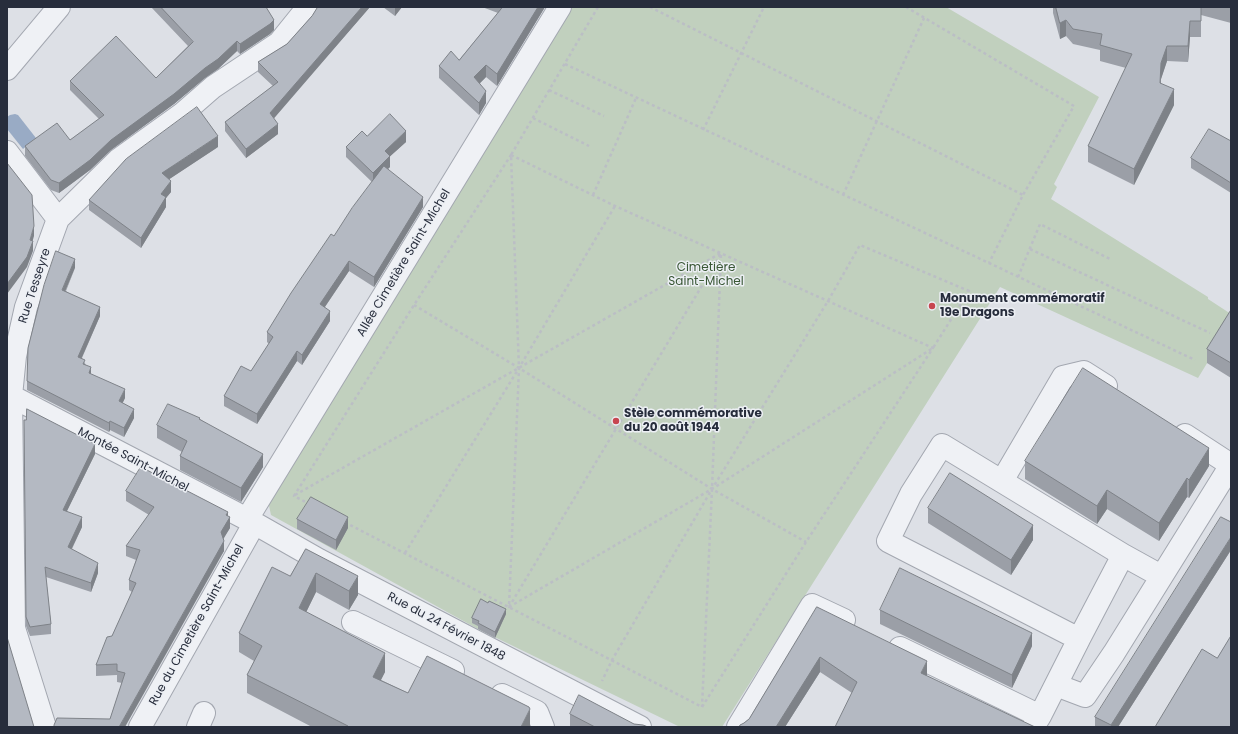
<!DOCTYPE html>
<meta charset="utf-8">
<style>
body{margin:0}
#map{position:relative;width:1238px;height:734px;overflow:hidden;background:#dde0e6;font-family:Poppins,sans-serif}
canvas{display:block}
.frame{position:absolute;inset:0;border:8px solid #272d3c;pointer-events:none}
</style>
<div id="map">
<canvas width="1238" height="734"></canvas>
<div class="frame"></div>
</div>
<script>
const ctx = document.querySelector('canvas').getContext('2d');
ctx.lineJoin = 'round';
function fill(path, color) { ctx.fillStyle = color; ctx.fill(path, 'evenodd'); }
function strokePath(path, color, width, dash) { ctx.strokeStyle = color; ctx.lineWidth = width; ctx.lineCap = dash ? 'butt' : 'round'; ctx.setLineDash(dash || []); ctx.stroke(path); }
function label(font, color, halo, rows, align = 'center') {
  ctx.font = font + ' Poppins,sans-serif'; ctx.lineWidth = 3; ctx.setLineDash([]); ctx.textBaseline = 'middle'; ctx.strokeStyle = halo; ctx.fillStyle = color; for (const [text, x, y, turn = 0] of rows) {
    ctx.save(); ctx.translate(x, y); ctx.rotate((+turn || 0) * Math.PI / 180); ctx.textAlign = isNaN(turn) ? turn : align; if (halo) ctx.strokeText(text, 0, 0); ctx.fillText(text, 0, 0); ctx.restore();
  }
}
fill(new Path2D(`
 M572,7h374l153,90 -45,87 3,3 -6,12 157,98v2l23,15v10l-33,54 -198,-91 -278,440h-42l-202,-98 -207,-114 -3,-14z`), '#c1d0be');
fill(new Path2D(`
 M15,114l3,1 18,23 -13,11 -16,-20v-12l3,-2z`), '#99abc5');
const minor = new Path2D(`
 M7,69l52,-62
 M7,152l51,67
 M7,400l4,-4 236,123 72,41 321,167
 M1002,481l61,-104 21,-5 22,14
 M247,519l313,-512
 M1123,555l38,21
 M353,622l100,49
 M900,648l140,68 -7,11
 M1056,685l29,11 29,-43 117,-188 -46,-30
 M502,695l35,17 6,15
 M1040,716l39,-77 -191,-98 23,-47 31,-49 181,110 -44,84
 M45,727l-31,-99 -3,-232 4,-40 11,-49 32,-88 60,-59 64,-46 31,-27 66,-44 29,-36
 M140,727l114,-203
 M198,727l6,-14
 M738,727l74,-122 32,15`);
strokePath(minor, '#a3a7b0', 24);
strokePath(new Path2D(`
 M598,7l-87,148 8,213 -10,239 203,-118 221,-141 36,-57 -109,-46 -32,56 -116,188 -100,171 -10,21
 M650,7l373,188 -34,68
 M906,7l168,99 -51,89
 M565,64l424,199 206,97
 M549,90l55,26
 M533,118l56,28
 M703,130l61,-123
 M511,155l104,51 318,142 -127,194 -104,165 -408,-211 120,-191z
 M593,195l43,-97
 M843,195l81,-177
 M1030,249l180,84
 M1018,277l22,-53 72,36
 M414,305l105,63 193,121 94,53
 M295,495l426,-242 -9,236 -10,218
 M405,553l114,-185 96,-162
 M509,607l212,-353`), '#bbbec5', 2.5, [3, 3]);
strokePath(minor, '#eff1f5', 22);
fill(new Path2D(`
 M151,7h115l8,23 -4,4 -30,20 -3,-3 -19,18 -13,9 -31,26 -63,46 -21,20 -31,23 -8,-3 -26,-34v-10l45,-6 29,-21 -29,-29v-9l86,-3 32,-32z
 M318,7h52l-97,111 5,16 -32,24 -21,-27v-9l48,-36 -15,-14v-10l29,-18 25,-28z
 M383,7h19l-7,9z
 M482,7h63l-48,79 -11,-9 -6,6 6,20 -7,12 -40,-37v-12l20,-6 39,-47z
 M1053,7h178v16l-30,-8v22h-11l-2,25 -21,-1 -6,18v4l13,22 -40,80 -46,-23v-16l38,-78 -26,-7v-11l-27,-6 -7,-8 -6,3 -7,-26z
 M367,136l39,6 -16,14v11l-2,2 35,38 -49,80 -25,-16 -24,36 5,14 -28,44 -5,-4 -40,63 -33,-18v-10l27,-25 18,-27 -2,-2v-10l105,-150 -26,-25v-10z
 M1231,141v52l-40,-25v-10z
 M218,147l-49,32 2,13 -5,6v9l-25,41 -52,-38v-10z
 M75,268l-9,23 34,25 -18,42 9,16 34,24 -3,5 12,15 -10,19 -14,-7 -1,2 -82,-42v-9z
 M1231,310v68l-24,-15v-14z
 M200,419l63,48 -22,35 -61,-32v-14l2,-4 -25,-14v-13z
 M26,420l69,34 -28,57 15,16 -10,22 26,24 -7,19 -45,-15 5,47v10l-21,2 -4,-10 -2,-197z
 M1025,461l184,5 -20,32 -2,-1 -28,44 -52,-32 -10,15 -72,-45z
 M126,491l102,25 2,12 -7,10 1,13 -114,168 12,-36 -5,-1v-7l-21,1v-11l16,-29 20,-44 -3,-2v-10l7,-20 -10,-4v-10l23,-31 -23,-14z
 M928,508l105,32 -22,35 -83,-52z
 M297,519l51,9 -12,22 -39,-21z
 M306,549l52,46 -9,15 -33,-18 -10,20 79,60 -4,8 27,13 122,34h-218l-65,-34v-18l7,-14 -15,-9v-19l51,-57z
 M1231,550l-113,177h-23v-10z
 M817,607l110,68 -75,18 -32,-21 -35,55h-46l10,-8z
 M880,610l152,36 -20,42 -132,-64z
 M506,614l-11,24 -17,-9v-3l-6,-3v-5z
 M570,714l64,10 14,3h-78z`), '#9b9fa7');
fill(new Path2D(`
 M362,7h8l-100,116v-10z
 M395,7h7l-7,9z
 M538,7h7l-48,79v-12z
 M274,20v10l-4,4 -30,20v-10z
 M1066,20v16l-6,3v-16z
 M1190,21v16l-2,25v-16z
 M237,41v10l-19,18 -13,9 -31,26 -63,46 -21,20 -31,23v-10l52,-43 94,-72z
 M1167,46v15l-6,18 -1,20 1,-36z
 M486,65v12l-12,12v-12z
 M1174,89v16l-40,80v-16z
 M486,91v12l-7,12v-12z
 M278,124v10l-32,24v-9z
 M406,131v11l-21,19v-10z
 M218,136v11l-56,37v-11z
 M390,156v11l-17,16v-10z
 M171,181v11l-5,6v9l-25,41v-10l20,-44z
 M423,197v10l-49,80v-10z
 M34,226v10l-2,7 1,-2v10l-6,16 -20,27v-10l23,-44z
 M75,259v9l-13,31v-9z
 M349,261v10l-29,43v-10z
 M100,307v9l-22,50v-9z
 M330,311v10l-28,44v-10z
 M297,351v10l-40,63v-10z
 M91,367v9l-2,-3z
 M125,389v9l-6,13v-10z
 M134,409v9l-10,19v-9z
 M110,421v9l-1,2v-9z
 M95,444v10l-32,65v-9z
 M1209,448v18l-20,32v-18z
 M263,454v13l-22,35v-14z
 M1187,478v19l-28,44v-18z
 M1107,490v19l-10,15v-18z
 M228,512v8l2,-3v11l-9,15v-11l5,-17z
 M82,517v10l-14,29v-9z
 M348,517v11l-12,22v-10z
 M1033,525v15l-22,35v-15z
 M1231,537v13l-113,177h-7v-2z
 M224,541v10l-99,176h-6z
 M98,563v10l-7,19v-9z
 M316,573v19l-17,35v-19z
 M358,576v19l-9,15v-19z
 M506,609v5l-11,24v-6z
 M1032,633v13l-20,42v-13z
 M385,653v19l-12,23v-18z
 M820,657v15l-35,55h-9z
 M927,661v14l-6,12v-14z
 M530,709v18h-9z`), '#7e8288');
const building = new Path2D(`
 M161,7h105l8,13 -4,4 -30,20 -3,-3 -19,18 -13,9 -31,26 -63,46 -21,20 -31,23 -8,-3 -26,-34 32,-23 13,17 34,-25 -34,-34 46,-45 40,42 37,-36z
 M318,7h44l-92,106 8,11 -32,25 -21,-27 53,-40 -20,-20 29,-18 25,-28z
 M503,7h35l-41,67 -11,-9 -12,12 12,14 -7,12 -40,-37 12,-15 8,9z
 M1056,7h145v14h-11l-2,25h-21l-6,17 -1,20 14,6 -40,80 -46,-23 44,-92 -32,-9 2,-11 -29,-5 -7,-9 -6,3z
 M197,107l21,29 -56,37 9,8 -10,13 5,3 -25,41 -52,-38 37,-41z
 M390,114l16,17 -21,20 5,5 -17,17 -27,-26 16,-16 5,5z
 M1209,129l22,12v42l-40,-25z
 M7,163l25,32 2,31 -4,14 3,1 -6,16 -20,27z
 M384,166l39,31 -49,80 -25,-16 -29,43 10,7 -28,44 -5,-4 -40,63 -33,-18 17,-30 10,5 22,-34 -6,-5 24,-39 40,-59 3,2 18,-28z
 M56,251l19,8 -13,31 38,17 -22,50 7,3 -2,4 8,3 -2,6 36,16 -6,12 15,8 -10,19 -14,-7 -1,2 -82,-42 1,-33 16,-63z
 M1231,310v53l-24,-14z
 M1083,368l126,80 -20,32 -2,-2 -28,45 -52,-33 -10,16 -72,-45z
 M168,404l32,14 -1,1 64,35 -22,34 -61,-32 7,-15 -30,-16z
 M27,409l68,35 -32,66 19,7 -14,30 30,16 -7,20 -46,-16 6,57 -21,3 -4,-10 -2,-197h2z
 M141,467l87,45 -2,3 4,2 -9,15 3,9 -105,186h-65v-2l3,-7 53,1 15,-46 -8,-2v-7l-21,1 11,-28 5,-1 24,-53 -7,-3 11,-30 -14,-4 28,-39 -28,-16z
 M950,473l83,52 -22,35 -83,-52z
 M311,497l37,20 -12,23 -39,-21z
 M1221,517l10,5v15l-120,188 -16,-8z
 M306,549l52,27 -9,15 -33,-18 -17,35 86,45 -12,24 35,16 19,-37 102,51 1,2 -9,18h-174l1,-1 -101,-51 15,-29 -23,-13 33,-66 18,9z
 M900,568l132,65 -20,42 -132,-65z
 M481,599l7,4 1,-2 17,8 -11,23 -17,-9 1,-2 -7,-3z
 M817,607l110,54 -6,12 114,54h-200l22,-45 -37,-25 -44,70h-37l1,-2 4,-2 5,-4z
 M1231,636v91h-76l47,-78 15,9z
 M7,637l27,90h-27z
 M579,695l55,29 9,1 5,2h-53l-25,-13z`);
fill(building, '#b4b9c2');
strokePath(building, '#7e8288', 1);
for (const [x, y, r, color] of [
 [932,306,4,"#c7464f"],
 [616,421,4,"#c7464f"]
]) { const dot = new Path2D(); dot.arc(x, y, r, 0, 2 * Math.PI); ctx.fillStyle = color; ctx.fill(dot); strokePath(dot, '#eceff4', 1.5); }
label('12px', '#272d3c', '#eceff4', [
 ["Allée Cimetière Saint-Michel",404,263,-59],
 ["Rue Tesseyre",35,286,-72],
 ["Montée Saint-Michel",133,460,28],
 ["Rue du Cimetière Saint-Michel",197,625,-61],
 ["Rue du 24 Février 1848",446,627,28]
]);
label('12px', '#395735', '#eceff4', [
 ["Cimetière",706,268],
 ["Saint-Michel",706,282]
]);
label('bold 12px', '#272d3c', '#eceff4', [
 ["Monument commémoratif",940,299],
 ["19e Dragons",940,313],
 ["Stèle commémorative",624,414],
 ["du 20 août 1944",624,428]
], 'left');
</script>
